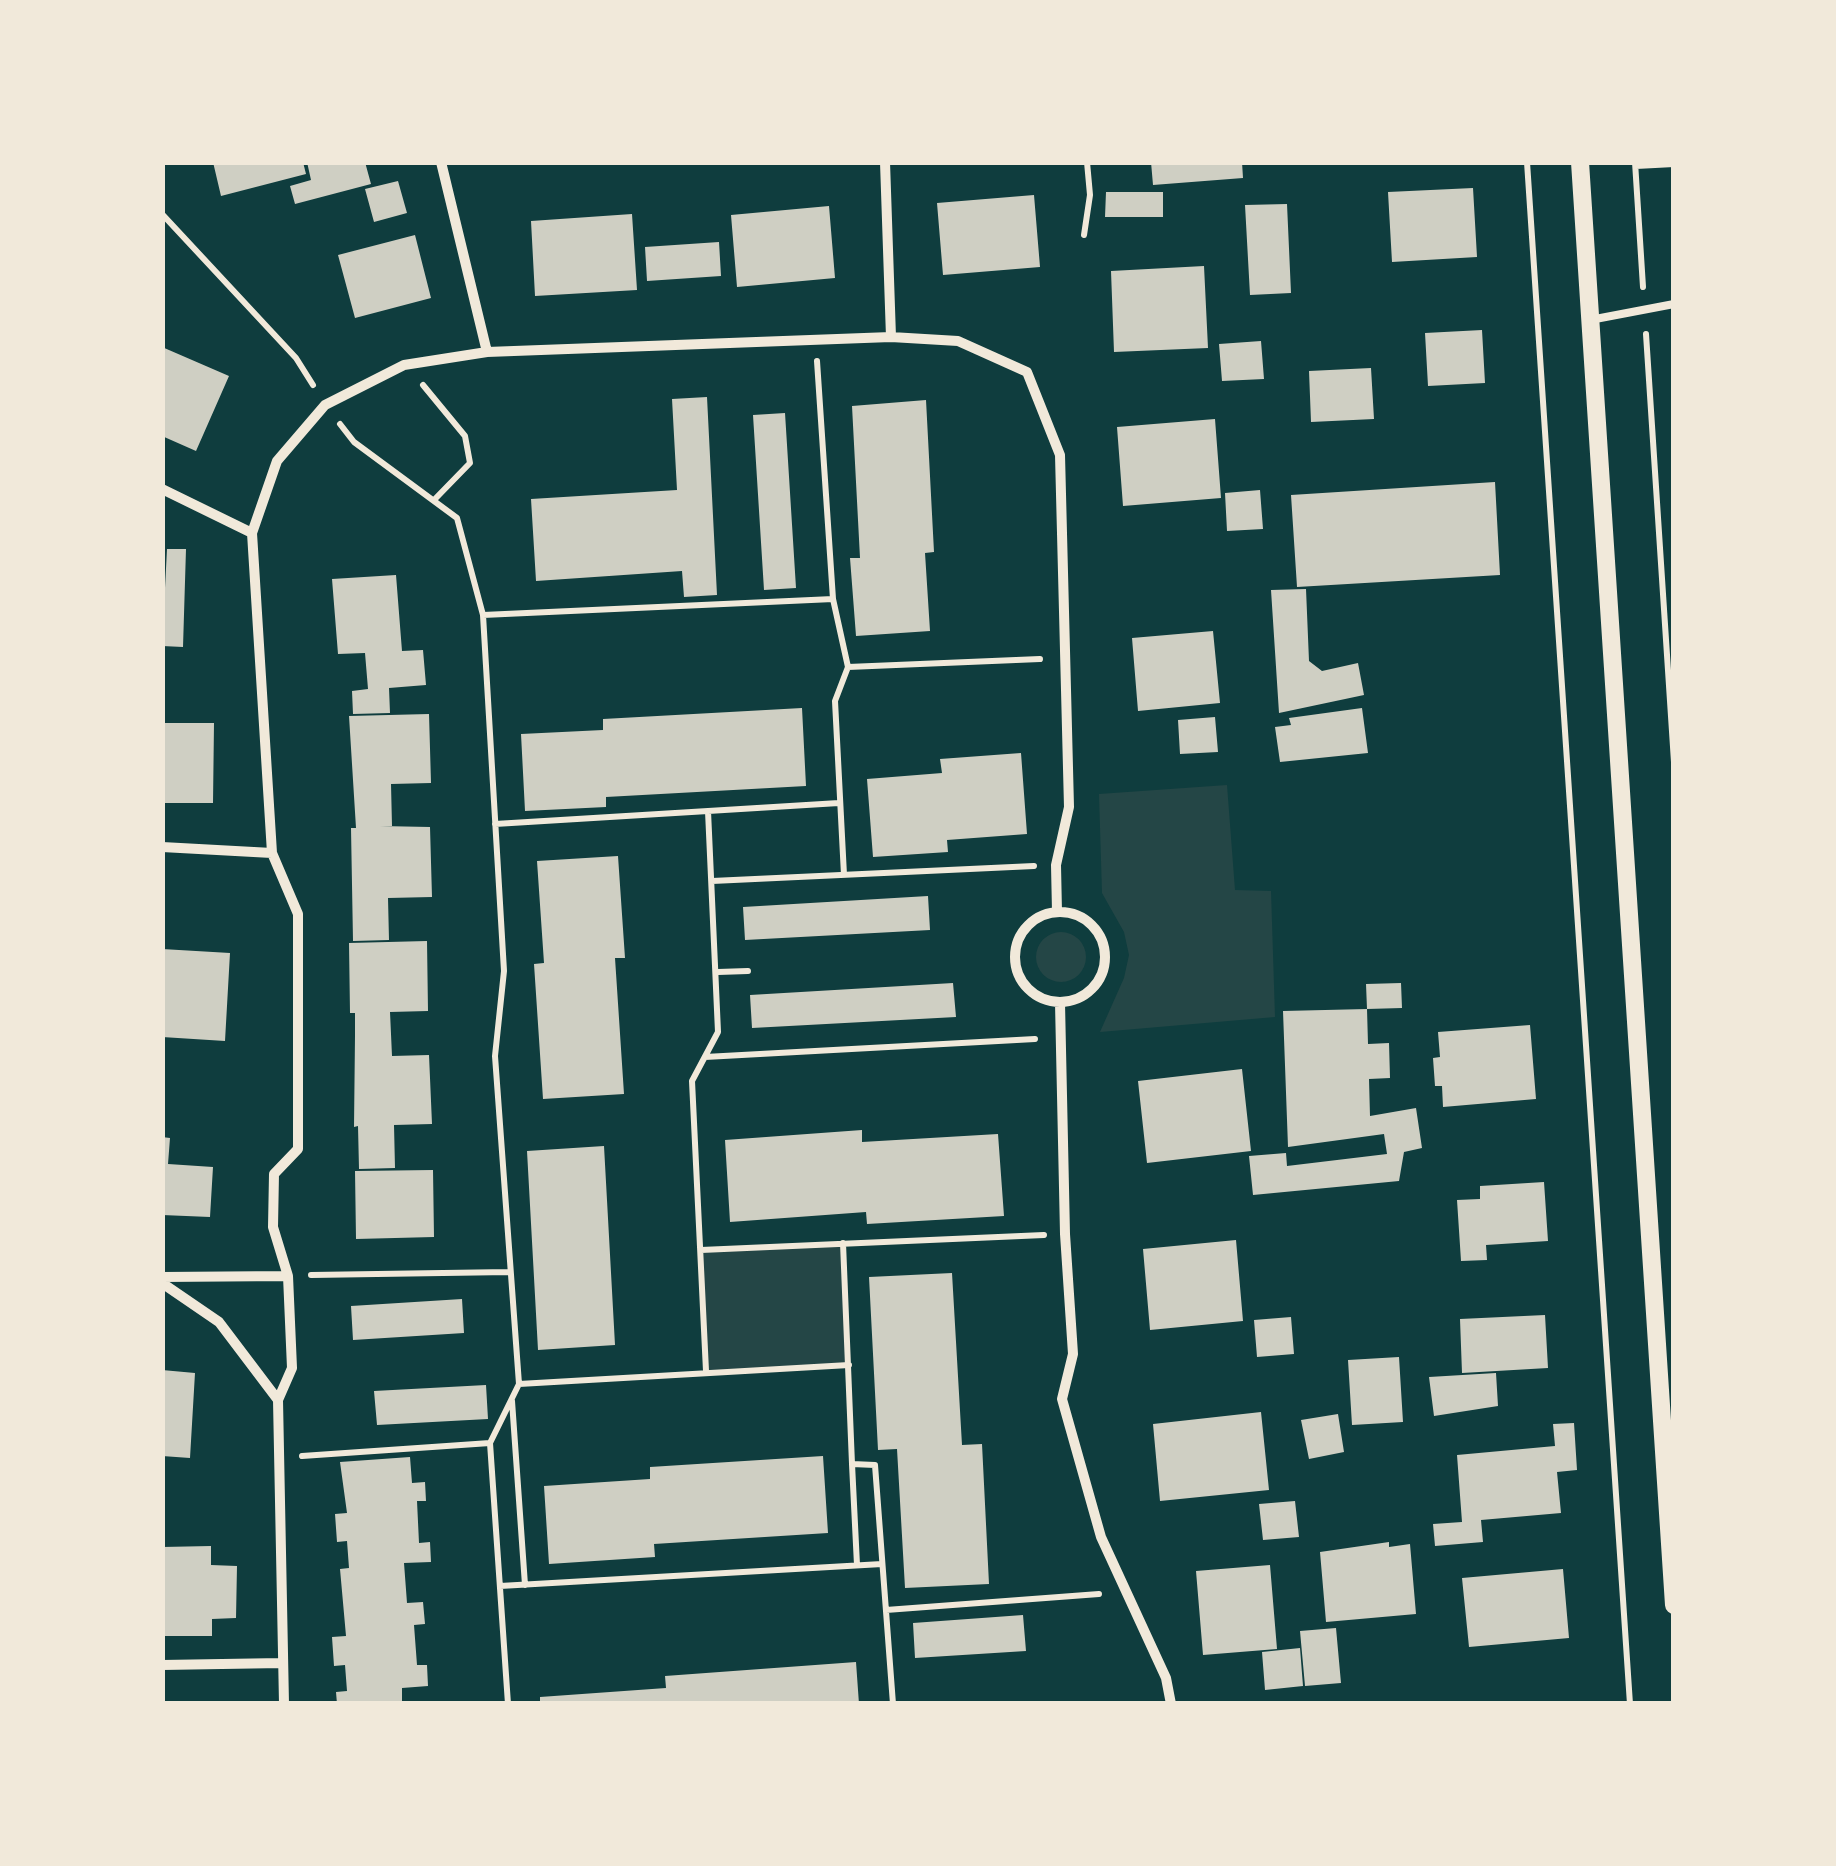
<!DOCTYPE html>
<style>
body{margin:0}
#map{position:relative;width:1836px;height:1866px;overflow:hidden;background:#0f3d3e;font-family:Mulish,sans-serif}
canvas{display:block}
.frame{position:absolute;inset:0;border:165px solid #f1e9da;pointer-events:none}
</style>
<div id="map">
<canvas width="1836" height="1866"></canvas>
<div class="frame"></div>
</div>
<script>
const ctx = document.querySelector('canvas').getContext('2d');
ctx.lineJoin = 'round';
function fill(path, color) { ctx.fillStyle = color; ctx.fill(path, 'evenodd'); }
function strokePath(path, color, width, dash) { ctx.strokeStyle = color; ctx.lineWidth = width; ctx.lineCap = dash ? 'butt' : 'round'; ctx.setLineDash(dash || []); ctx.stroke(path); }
fill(new Path2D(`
 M1227,785l8,105 36,1 4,126 -175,15 24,-54 5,-23 -5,-23 -22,-39 -3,-99z
 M1036 957a25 25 0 1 1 50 0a25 25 0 1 1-50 0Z
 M843,1243l6,122 -143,6 -5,-121z`), '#244646');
fill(new Path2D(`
 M213,162h90l3,12 -85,22z
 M307,162h58l6,22 -76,20 -5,-18 21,-6z
 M1151,162h91l1,16 -90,7z
 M398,181l9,32 -33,9 -9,-33z
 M1473,188l4,69 -85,5 -4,-70z
 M1106,192h57v25h-58z
 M1034,195l6,72 -97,8 -6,-72z
 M1287,204l4,89 -41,2 -5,-90z
 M829,206l6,72 -98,9 -6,-72z
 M632,214l5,76 -102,6 -4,-75z
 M415,235l16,63 -76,20 -17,-63z
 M719,242l2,34 -74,5 -2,-34z
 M1204,266l4,82 -94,4 -3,-81z
 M1482,330l3,53 -57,3 -3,-53z
 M1261,341l3,38 -42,2 -3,-37z
 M162,347l67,29 -33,75 -34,-15z
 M1371,368l3,51 -63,3 -2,-51z
 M707,397l10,198 -33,2 -2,-26 -146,10 -5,-82 146,-9 -5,-91z
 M926,400l8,152 -9,1 5,78 -74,5 -6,-78h10l-8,-152z
 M785,413l11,175 -32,2 -11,-175z
 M1215,419l6,79 -98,8 -6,-79z
 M1495,482l5,93 -203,12 -6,-92z
 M1260,490l3,39 -36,2 -2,-38z
 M167,549h19l-3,98 -21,-1z
 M396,575l6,76 21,-1 3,35 -37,3 1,25 -37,1 -1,-23 16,-2 -3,-36 -27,1 -6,-75z
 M1306,589l3,72 13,10 36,-8 6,32 -85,18 -8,-123z
 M1213,631l7,72 -82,8 -6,-73z
 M802,708l4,78 -200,11v10l-81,4 -4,-77 82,-4v-11z
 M1362,708l6,45 -88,9 -5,-35 16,-2 -2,-7z
 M429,714l2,69 -40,1 1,42h-12l50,1 2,70 -44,1 1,42 -36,1 -2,-113h5l-7,-112z
 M1215,717l3,35 -38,2 -2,-34z
 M162,723h52l-1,80h-51z
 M1021,753l6,81 -80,6 1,12 -75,5 -6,-78 75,-6 -2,-14z
 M618,856l7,102h-10l9,136 -81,5 -9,-135 10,-1 -7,-102z
 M928,896l2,34 -185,10 -2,-33z
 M427,941l1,70 -38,1 2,44 37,-1 3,69 -38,1 1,43 -36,1 -1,-43 -4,1 1,-91v-23h-5l-1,-70z
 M162,949l68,4 -5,88 -63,-4z
 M953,983l3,34 -204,11 -2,-33z
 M1401,983l1,25 -35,1 -1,-25z
 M1367,1009l1,35 21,-1 1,35 -21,1 1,37 46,-8 6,40 -18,4 -5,29 -146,14 -4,-39 37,-3 1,13 100,-12 -3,-20 -96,13 -5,-136z
 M1530,1025l6,74 -93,8 -1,-21h-7l-2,-28 7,-1 -2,-25z
 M1242,1069l9,82 -104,12 -9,-82z
 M862,1130v12l136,-8 6,82 -137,8 -1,-12 -136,10 -5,-82z
 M162,1137l8,1 -2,26 45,3 -3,50 -48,-2z
 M604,1146l11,199 -77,5 -11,-199z
 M433,1170l1,67 -78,2 -1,-68z
 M1544,1182l4,59 -62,4 1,15 -26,1 -4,-61 23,-1v-13z
 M1236,1240l7,81 -93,9 -7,-81z
 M952,1273l10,172 20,-1 7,140 -84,4 -8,-139 -19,1 -9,-173z
 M462,1299l2,34 -111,7 -2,-34z
 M1545,1315l3,53 -86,5 -2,-54z
 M1291,1317l3,37 -37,3 -3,-37z
 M1399,1357l4,65 -51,3 -4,-65z
 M162,1370l33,3 -5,85 -28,-2z
 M1496,1373l2,33 -64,10 -5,-39z
 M486,1385l2,34 -111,6 -3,-34z
 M1261,1412l8,78 -109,11 -7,-77z
 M1338,1414l6,38 -35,7 -8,-39z
 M1574,1423l3,47 -20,2 4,41 -80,7 2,22 -48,4 -2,-22 29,-2 -5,-67 98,-9 -2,-22z
 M823,1456l5,77 -174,11 1,13 -106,7 -5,-78 106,-7v-12z
 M410,1457l2,26 13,-1 1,19h-9l2,42 11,-1 1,20 -27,1 3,40 16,-1 2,22 -11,1 3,40h10l1,21 -26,2v16h-65l-1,-12 11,-1 -2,-26 -11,1 -2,-29 14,-1 -6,-67 9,-1 -2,-27 -10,1 -2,-28 12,-1 -7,-51z
 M1295,1501l4,36 -36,3 -4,-36z
 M1389,1542v5l21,-3 6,70 -90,8 -6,-70z
 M211,1546v19l26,1 -1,52 -24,1v17h-50v-89z
 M1270,1565l7,84 -74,6 -7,-84z
 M1563,1569l6,69 -100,9 -7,-69z
 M1023,1615l3,36 -111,7 -2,-35z
 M1336,1628l5,55 -36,3 -5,-55z
 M1300,1648l3,38 -38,4 -3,-38z
 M856,1662l3,42h-319v-7l126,-9 -1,-12z`), '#cfcfc3');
strokePath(new Path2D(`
 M1527,162l103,1542
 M1635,162l8,125
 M1636,166l38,-2
 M162,214l134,144 17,27
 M1084,235l6,-40 -3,-33
 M1646,334l28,428
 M817,361l16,238 15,68 -13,34 9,174
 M423,385l42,51 5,27 -35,36
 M340,424l14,18 103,76 26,97 21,356 -9,85 24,328 -29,59 18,261
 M483,615l350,-16
 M848,667l192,-8
 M495,824l344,-21
 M712,881l322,-15
 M718,972l30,-1
 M705,1057l330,-18
 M843,1243l9,221 23,1 18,239
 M701,1250l343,-15
 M311,1275l198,-3
 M706,1371l-14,-290 26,-49 -10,-221
 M519,1384l330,-19
 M512,1401l13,184
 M302,1456l188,-13
 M852,1464l5,101
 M500,1586l382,-22
 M886,1610l213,-16`), '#f1e9da', 6);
strokePath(new Path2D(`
 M1590,320l84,-16`), '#f1e9da', 8);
strokePath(new Path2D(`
 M441,162l46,190
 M885,162l6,175
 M162,489l90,44
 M162,847l110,6
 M1015 957a45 45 0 1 1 90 0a45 45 0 1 1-90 0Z
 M1060,1003l5,231 8,120 -11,45 39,138 65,141 5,26
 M288,1276l-15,-49 1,-53 24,-25v-235l-26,-61 -20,-320 25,-72 48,-56 79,-40 83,-13 404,-15 67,4 69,31 33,83 9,352 -13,58 1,47
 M162,1277l126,-1 4,92 -14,32
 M162,1283l57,39 59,78 6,304
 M162,1665l120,-2`), '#f1e9da', 10);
strokePath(new Path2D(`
 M1580,162l94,1443`), '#f1e9da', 18);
</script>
